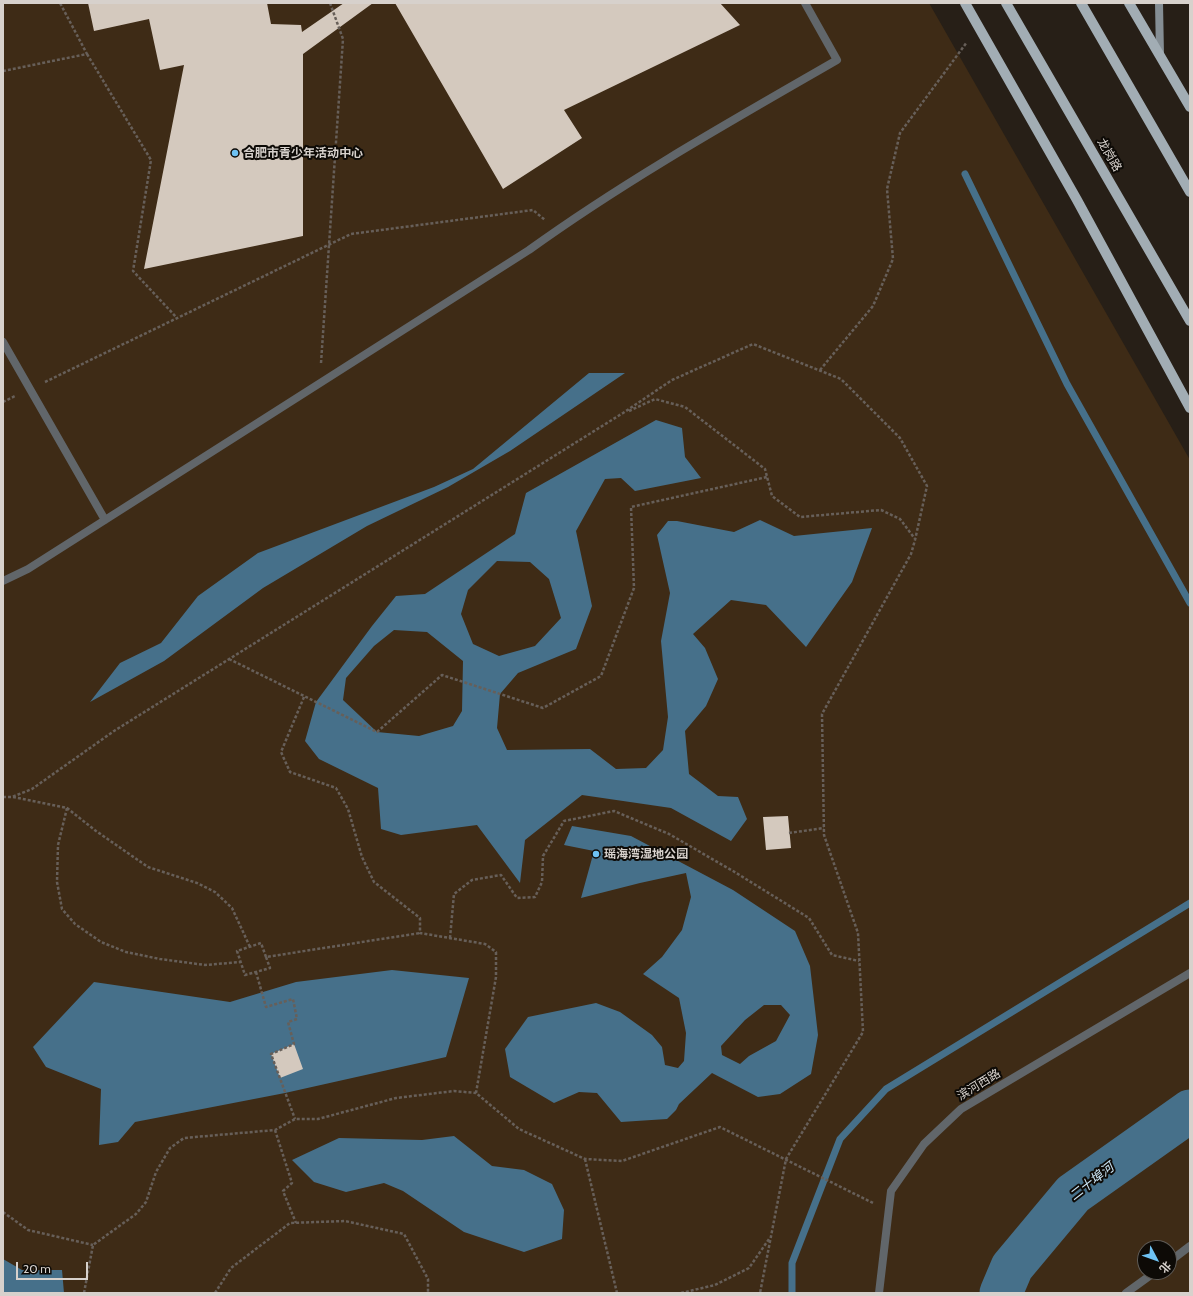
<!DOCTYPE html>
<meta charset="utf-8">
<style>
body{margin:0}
#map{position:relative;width:1193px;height:1296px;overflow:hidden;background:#271f17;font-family:Cabin,"Noto Sans SC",sans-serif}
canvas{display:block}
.frame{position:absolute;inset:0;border:4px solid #d7d1cc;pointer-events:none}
.north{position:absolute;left:1137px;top:1240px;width:40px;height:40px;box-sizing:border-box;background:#0d0a06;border:1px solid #5e5a55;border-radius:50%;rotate:131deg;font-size:11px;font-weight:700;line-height:16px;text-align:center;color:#d7d1cc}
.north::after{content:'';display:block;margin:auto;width:14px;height:18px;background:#6ec2f3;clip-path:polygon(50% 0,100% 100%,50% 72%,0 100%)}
.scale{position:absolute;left:16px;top:1262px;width:72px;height:18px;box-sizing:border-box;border:2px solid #d7d1cc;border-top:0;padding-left:5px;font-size:12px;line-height:14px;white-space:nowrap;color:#d7d1cc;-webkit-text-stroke:3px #0d0a06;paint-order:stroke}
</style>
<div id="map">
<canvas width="1193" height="1296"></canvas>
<div class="frame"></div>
<div class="north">北</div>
<div class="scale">20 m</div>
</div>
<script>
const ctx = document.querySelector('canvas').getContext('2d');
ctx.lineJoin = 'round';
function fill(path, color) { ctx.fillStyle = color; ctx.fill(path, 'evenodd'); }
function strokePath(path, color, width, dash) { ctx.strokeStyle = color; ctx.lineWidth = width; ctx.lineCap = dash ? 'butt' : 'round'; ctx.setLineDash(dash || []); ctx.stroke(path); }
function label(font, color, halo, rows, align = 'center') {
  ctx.font = font + ' Cabin,"Noto Sans SC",sans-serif'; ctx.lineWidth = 4; ctx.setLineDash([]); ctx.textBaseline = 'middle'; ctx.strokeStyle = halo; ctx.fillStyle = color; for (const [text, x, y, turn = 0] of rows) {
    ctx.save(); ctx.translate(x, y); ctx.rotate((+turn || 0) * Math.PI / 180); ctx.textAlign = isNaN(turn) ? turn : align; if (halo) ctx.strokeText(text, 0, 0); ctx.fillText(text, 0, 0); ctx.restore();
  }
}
fill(new Path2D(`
 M3,3h926l261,457v833h-1187zM1145,1248h24v24h-24z`), '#3e2b16');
fill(new Path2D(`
 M589,373h36l-115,78 -62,36 -81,39 -104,62 -99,73 -74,41 30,-39 41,-20 37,-47 60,-43 176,-66 39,-18z
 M656,420l26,8 3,29 16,21 -66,13 -14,-13 -16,1 -29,52 16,75 -16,43 -58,24 -18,21 -3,34 10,22 83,-1 26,20 30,-1 17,-18 5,-33 -7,-76 9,-48 -13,-58 11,-14h9l57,11 26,-12 34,16 78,-8 -20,54 -46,65 -40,-42 -35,-5 -38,34 12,14 13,31 -12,27 -21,25 4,43 29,22 20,1 9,22 -16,22 -60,-33 -89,-13 -57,45 -5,43 -43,-58 -76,10 -20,-6 -3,-41 -59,-29 -14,-18 11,-39 56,-76 24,-30 29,-2 90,-60 11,-41zM497,561l33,1 19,17 12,39 -26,28 -36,10 -26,-12 -12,-30 7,-24zM394,630l33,2 36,29 -1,50 -9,15 -34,10 -42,-4 -34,-32 3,-22 28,-32z
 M572,826l59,10 102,54 62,41 15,35 8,69 -7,39 -31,20 -22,3 -46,-24 -33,31 -3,6 -9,9 -46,3 -24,-29 -18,-1 -25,11 -44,-26 -5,-28 23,-32 68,-14 24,9 32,23 10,12 3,18 13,3 6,-7 2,-28 -7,-35 -36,-24 19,-17 20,-27 9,-33 -5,-24 -46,10 -59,15 13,-47 -30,-6zM764,1005h17l9,10 -14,26 -27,15 -9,8 -18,-9 -1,-9 24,-26z
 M392,970l77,8 -23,79 -161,36 -150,29 -17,20 -19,3 2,-56 -55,-22 -13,-20 61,-65 136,20 66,-20z
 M454,1136l38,30 32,4 28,14 12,26 -2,29 -38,13 -60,-20 -61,-41 -19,-8 -38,9 -32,-10 -22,-22 47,-22 83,2z
 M3,1259l19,11h40l2,23h-61z`), '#46708a');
strokePath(new Path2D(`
 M965,174l102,210 123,219
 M792,1293v-30l48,-124 46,-50 304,-186`), '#46708a', 7);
strokePath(new Path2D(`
 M1001,1293l11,-26 61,-73 117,-83`), '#46708a', 43);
fill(new Path2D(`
 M88,3h179l4,21 30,1 1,7 42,-29h29l-70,51v182l-159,33 40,-204 -24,5 -11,-51 -55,12z
 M395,3h325l20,22 -176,85 18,28 -79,51z
 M788,816l3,32 -25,2 -3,-33z
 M294,1044l9,25 -23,9 -9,-24z`), '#d4c9be');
strokePath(new Path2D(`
 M87,54l64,106 -18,111 44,47
 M3,71l84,-17 -27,-51
 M321,363l22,-324 -13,-36
 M820,370l53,-64 20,-47 -6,-70 13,-56 67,-91
 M45,382l306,-148 182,-24 12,10
 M3,402l12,-6
 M629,411l26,-12 30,8 80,62 7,27 28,21 81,-7 19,9 15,20
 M229,659l148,73 65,-57 101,33 58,-32 33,-88 -3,-81 136,-30
 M304,697l-23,55 9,20 46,16 12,21 14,48 12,25 46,36v15l65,11 11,8v25l-20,116 43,36 66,30 37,2 98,-34 153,76
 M3,797h9l20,-8 82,-58 509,-318 49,-33 81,-36 88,35 59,59 27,48 -12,54 -4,14 -89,160 2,121 34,98 5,99 -77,127 -26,134
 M13,797l54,11 29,23 52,36 49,16 18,9 17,16 18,39
 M67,808l-9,37 -1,37 5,27 13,15 26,18 25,10 34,7 45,6 36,-3
 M789,833l35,-5
 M450,938l4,-44 18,-14 29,-5 16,23 18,-1 7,-15 1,-26 21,-35 50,-10 55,23 64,37 76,47 23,37 27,6
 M266,957l-5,-14 -24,8 8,24 25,-7 -4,-11 154,-24
 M256,972l10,35 27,-8 4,20 -9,3 6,22 -23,10 24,65
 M275,1130l17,53 -9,8 13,32
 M585,1159l32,134
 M3,1212l25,18 65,15
 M84,1293l9,-48 43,-31 10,-12 10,-30 14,-24 14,-10 91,-8 20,-11h23l78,-21 58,-7 22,2
 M215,1293l16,-25 59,-45 55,-2 59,13 24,45v14
 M681,1293l34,-8 34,-17 20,-29`), '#675f59', 2.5, [3, 2]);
strokePath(new Path2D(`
 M3,342l102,178
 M3,581l25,-12 501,-319c97,-70 204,-130 308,-190l-32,-57`), '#61666a', 8);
strokePath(new Path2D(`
 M1169,1262l21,-16
 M879,1293l12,-102 33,-47 37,-35 229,-136
 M1126,1293l29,-21`), '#61666a', 8);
strokePath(new Path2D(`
 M1159,3l1,52`), '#858e94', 8);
strokePath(new Path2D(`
 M965,3l112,197 113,208
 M1006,3l184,318
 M1081,3l109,189
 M1129,3l61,104`), '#a2adb4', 10);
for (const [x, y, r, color] of [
 [235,153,4,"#6ec2f3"],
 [596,854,4,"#6ec2f3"]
]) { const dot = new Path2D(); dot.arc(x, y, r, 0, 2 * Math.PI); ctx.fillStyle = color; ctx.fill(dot); strokePath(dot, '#0d0a06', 1.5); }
label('bold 12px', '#d7d1cc', '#0d0a06', [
 ["合肥市青少年活动中心",243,153],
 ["瑶海湾湿地公园",604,854]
], 'left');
label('12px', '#d7d1cc', '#0d0a06', [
 ["龙岗路",1109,155,60],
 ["滨河西路",979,1085,-31]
]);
label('italic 13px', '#cce7f8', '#0d0a06', [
 ["二十埠河",1092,1182,-38]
]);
</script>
